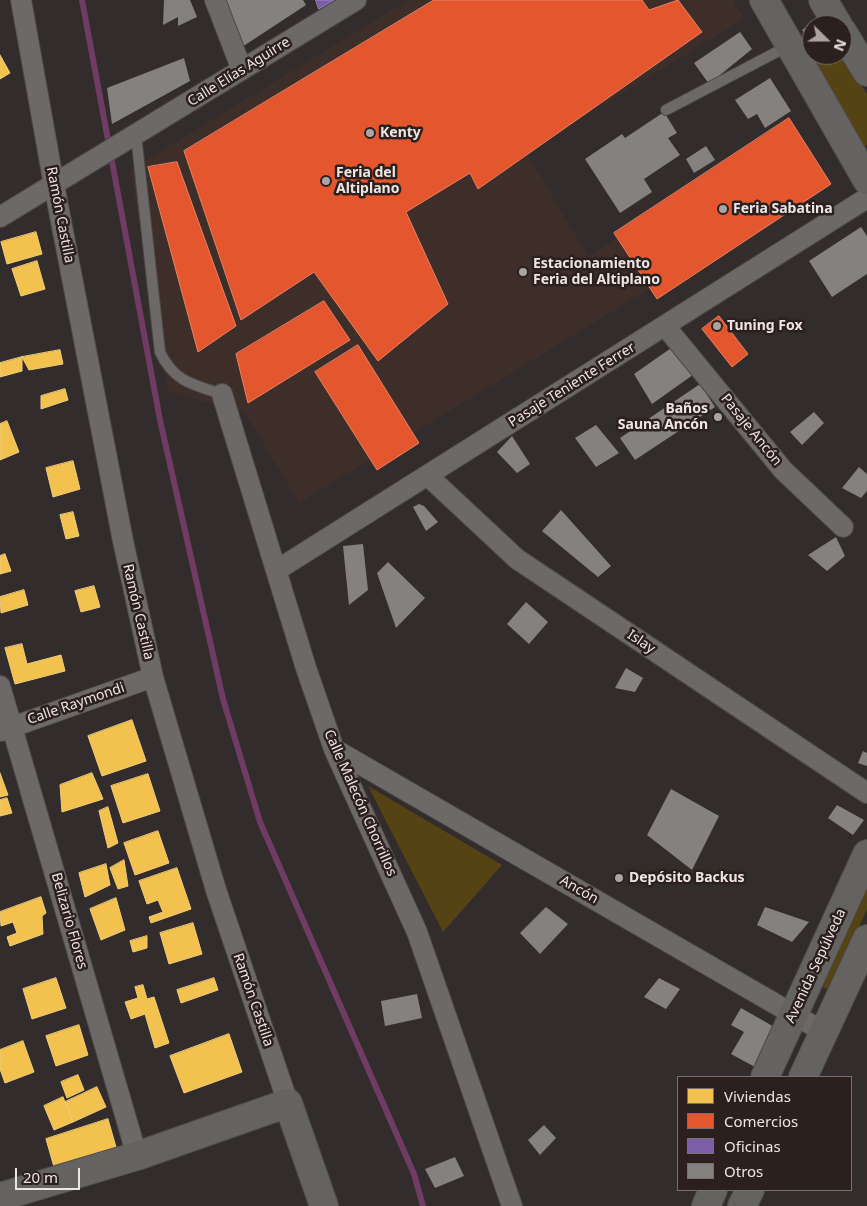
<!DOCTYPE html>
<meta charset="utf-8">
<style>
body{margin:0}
#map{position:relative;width:867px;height:1206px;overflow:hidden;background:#322c2c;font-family:"Noto Sans",sans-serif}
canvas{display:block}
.legend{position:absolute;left:677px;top:1076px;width:175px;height:115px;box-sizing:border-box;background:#2c201e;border:1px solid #796f6d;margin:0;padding:6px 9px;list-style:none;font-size:15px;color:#ede5e3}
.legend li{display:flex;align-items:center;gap:10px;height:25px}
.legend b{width:25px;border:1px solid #796f6d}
.north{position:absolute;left:802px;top:15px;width:50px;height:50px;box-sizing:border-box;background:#2c201e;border:1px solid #796f6d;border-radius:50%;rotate:112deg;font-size:14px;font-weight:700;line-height:20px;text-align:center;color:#ede5e3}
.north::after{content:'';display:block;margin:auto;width:18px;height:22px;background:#aca4a3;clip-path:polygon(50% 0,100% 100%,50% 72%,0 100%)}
.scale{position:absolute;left:15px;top:1168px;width:65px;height:22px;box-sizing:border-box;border:2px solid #ede5e3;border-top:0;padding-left:6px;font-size:15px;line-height:18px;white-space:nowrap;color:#ede5e3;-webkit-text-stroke:4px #2c201e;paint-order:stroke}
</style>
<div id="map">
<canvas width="867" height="1206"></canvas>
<ul class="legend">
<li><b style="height:14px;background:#f2c14e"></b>Viviendas</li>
<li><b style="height:14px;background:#e4572e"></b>Comercios</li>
<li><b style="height:14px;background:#7b5ea7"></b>Oficinas</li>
<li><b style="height:14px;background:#868181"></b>Otros</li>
</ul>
<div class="north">N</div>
<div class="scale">20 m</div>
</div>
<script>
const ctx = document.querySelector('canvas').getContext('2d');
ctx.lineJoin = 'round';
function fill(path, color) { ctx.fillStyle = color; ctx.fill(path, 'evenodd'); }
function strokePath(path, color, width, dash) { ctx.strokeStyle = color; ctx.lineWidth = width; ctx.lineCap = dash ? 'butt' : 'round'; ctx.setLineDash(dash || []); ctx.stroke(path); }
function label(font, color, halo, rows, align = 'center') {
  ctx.font = font + ' "Noto Sans",sans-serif'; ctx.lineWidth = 5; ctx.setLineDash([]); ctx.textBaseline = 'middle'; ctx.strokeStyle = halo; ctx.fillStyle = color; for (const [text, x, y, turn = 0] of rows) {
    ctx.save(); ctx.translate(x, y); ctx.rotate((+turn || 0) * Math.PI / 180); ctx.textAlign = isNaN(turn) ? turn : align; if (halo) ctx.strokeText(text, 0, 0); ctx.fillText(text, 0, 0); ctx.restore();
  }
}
fill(new Path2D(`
 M408,0h325l11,19 -218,133 62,104 202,-123 31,51 -522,319 -54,-90 -76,-21 -39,-222z`), '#3e2e2a');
fill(new Path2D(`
 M814,55h26l27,39v51l-3,2 -52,-90z
 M368,786l134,79 -59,67z
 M867,878v31l-37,82 -11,-6z`), '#564313');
const homes = new Path2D(`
 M0,55l10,18 -10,6z
 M36,232l6,22 -35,10 -6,-22z
 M37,261l8,28 -24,7 -9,-27z
 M60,350l3,14 -34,6 -7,-13z
 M22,357v14l-22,6v-14z
 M65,389l3,11 -27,9v-13z
 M7,421l12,31 -19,8v-36z
 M73,461l7,28 -27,8 -7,-29z
 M73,512l6,24 -13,3 -6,-24z
 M5,554l6,17 -11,3v-18z
 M94,586l6,21 -19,5 -6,-21z
 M24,590l4,15 -27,8 -1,-16z
 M22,644l5,20 34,-9 4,16 -50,13 -10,-36z
 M132,720l14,41 -44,15 -14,-40z
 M0,773l8,22 -8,2z
 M92,773l11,26 -41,13 -2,-27z
 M148,774l12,37 -37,12 -12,-37z
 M7,798l5,15 -12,3v-16z
 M108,807l10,36 -10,5 -9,-37z
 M158,831l11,32 -34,12 -11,-32z
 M124,860l4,26 -10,3 -8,-21z
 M106,864l4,21 -25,12 -6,-24z
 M177,868l14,41 -40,14 -2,-6 14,-5 -5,-12 -11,4 -8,-23z
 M41,897l5,16 -4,3 1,18 -33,12 -3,-9 10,-4 -4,-11 -12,4 -1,-14z
 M116,898l9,32 -24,10 -11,-31z
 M193,923l9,31 -33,10 -9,-31z
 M147,936v12l-14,4 -3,-11z
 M56,978l10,30 -34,11 -9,-30z
 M214,978l4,12 -37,13 -4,-13z
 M143,985l4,14 7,-2 15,46 -14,5 -10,-34 -14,5 -6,-17 13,-4 -3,-11z
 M79,1025l9,30 -32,11 -10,-30z
 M229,1034l13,38 -58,21 -14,-37z
 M23,1041l11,31 -29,11 -5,-14v-19z
 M78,1075l6,15 -17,8 -6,-16z
 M97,1087l9,20 -33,15 -8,-20z
 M63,1097l10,25 -19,8 -10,-24z
 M108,1119l8,28 -62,20 -8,-28z`);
fill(homes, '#f2c14e');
strokePath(homes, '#f0cc7b', 1);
const shops = new Path2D(`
 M434,0h208l7,10 29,-10 24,32 -224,157 -8,-16 -64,39 42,92 -70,57 -64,-89 -73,48 -57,-169z
 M789,118l42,66 -174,115 -43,-66z
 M177,162l59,164 -38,26 -50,-185z
 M324,301l26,39 -102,63 -12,-49z
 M719,316l29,38 -16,13 -30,-38z
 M358,345l61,98 -42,27 -62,-98z`);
fill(shops, '#e4572e');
strokePath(shops, '#e78264', 1);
const offices = new Path2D(`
 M316,0h18l-15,9z`);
fill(offices, '#7b5ea7');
strokePath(offices, '#9d86b9', 1);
strokePath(new Path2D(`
 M82,0l78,420 63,279 37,123 154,352 9,32`), '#703b64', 6);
fill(new Path2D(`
 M164,0h26l7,17 -19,9v-9l-15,8z
 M221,0h82l3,5 -64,42z
 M815,21l2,4h-5v20l-10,-15z
 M740,32l12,17 -43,35 -15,-21z
 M184,58l6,23 -78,43 -5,-36z
 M770,78l21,33 -26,17 -8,-14 -9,5 -13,-19z
 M664,112l13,21 -9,5 12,17 -36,24 8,13 -32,21 -35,-54 37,-25 3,4z
 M706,146l9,14 -21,13 -8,-14z
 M861,227l6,9v38l-35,23 -23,-36z
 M674,346l23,26 -45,32 -18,-30z
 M700,384l15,23 -80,53 -15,-22z
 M814,412l10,11 -22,22 -12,-13z
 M596,425l23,28 -23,14 -21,-29z
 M512,436l18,28 -13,9 -20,-21z
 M859,467l8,7v17l-6,7 -19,-10z
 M419,504l5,2 14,16 -12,9 -13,-24z
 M561,510l50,56 -13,11 -56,-46z
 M836,537l9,19 -18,15 -19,-16z
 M363,544l5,46 -19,15 -6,-59z
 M388,562l37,36 -29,30 -19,-55z
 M526,602l22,20 -19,22 -22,-20z
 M626,668l17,10 -8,14 -20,-4z
 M863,751l4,2v13l-9,-3z
 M671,789l48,27 -27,54 -45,-35z
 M837,805l27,15 -11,15 -25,-17z
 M546,907l22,17 -28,30 -20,-21z
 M765,907l44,15 -17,20 -35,-17z
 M659,978l21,11 -14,20 -22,-12z
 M417,994l5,24 -37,8 -4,-25z
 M741,1008l35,20 -21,39 -24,-13 13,-22 -13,-7z
 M544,1125l12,13 -16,17 -12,-15z
 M455,1157l9,19 -29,12 -10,-19z`), '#868181');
const lane = new Path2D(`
 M666,110l124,-65
 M136,135l24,217c14,30 34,33 62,42`);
const street = new Path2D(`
 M21,0l33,185 69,356 30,136 63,213 72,213
 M215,0l27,70
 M0,217l356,-217
 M665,326l118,144 60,57
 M222,394l84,274 28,81 83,183 95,274
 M428,476l89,83 350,234
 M277,570l590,-372
 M0,686l137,470
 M1,731l152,-54
 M334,749l490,283`);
const secondary = new Path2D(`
 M764,0l103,180
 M823,0l15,25
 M842,31l25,41
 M765,1077l102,-223
 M803,1077l64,-138
 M0,1197l137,-41 151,-53 36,103
 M706,1206l7,-16
 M742,1206l8,-16`);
strokePath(lane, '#4f4a4a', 12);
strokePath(street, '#4f4a4a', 22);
strokePath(secondary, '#4f4a4a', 30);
strokePath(lane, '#6c6968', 10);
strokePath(street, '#6c6968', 20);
strokePath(secondary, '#656262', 28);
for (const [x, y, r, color] of [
 [370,133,5,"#aca4a3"],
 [326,181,5,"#aca4a3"],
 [723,209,5,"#aca4a3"],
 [523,272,5,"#aca4a3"],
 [717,326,5,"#aca4a3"],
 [718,417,5,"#aca4a3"],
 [619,878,5,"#aca4a3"]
]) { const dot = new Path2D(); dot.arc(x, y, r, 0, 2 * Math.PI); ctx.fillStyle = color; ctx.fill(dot); strokePath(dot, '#2c201e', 2); }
label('14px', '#ede5e3', '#2c201e', [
 ["Calle Elías Aguirre",239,72,-32],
 ["Ramón Castilla",60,215,79],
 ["Pasaje Teniente Ferrer",572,385,-32],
 ["Pasaje Ancón",751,430,51],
 ["Ramón Castilla",138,612,77],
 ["Islay",641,642,34],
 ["Calle Raymondi",76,704,-19],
 ["Calle Malecón Chorrillos",360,803,66],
 ["Ancón",579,890,30],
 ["Belizario Flores",69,921,74],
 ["Avenida Sepúlveda",816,966,-65],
 ["Ramón Castilla",253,1000,71]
]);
label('bold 14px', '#ede5e3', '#2c201e', [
 ["Kenty",380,133],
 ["Feria del",336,173],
 ["Altiplano",336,189],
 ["Feria Sabatina",733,209],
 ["Estacionamiento",533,264],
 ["Feria del Altiplano",533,280],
 ["Tuning Fox",727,326],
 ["Baños",708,409,"right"],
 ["Sauna Ancón",708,425,"right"],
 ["Depósito Backus",629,878]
], 'left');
</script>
